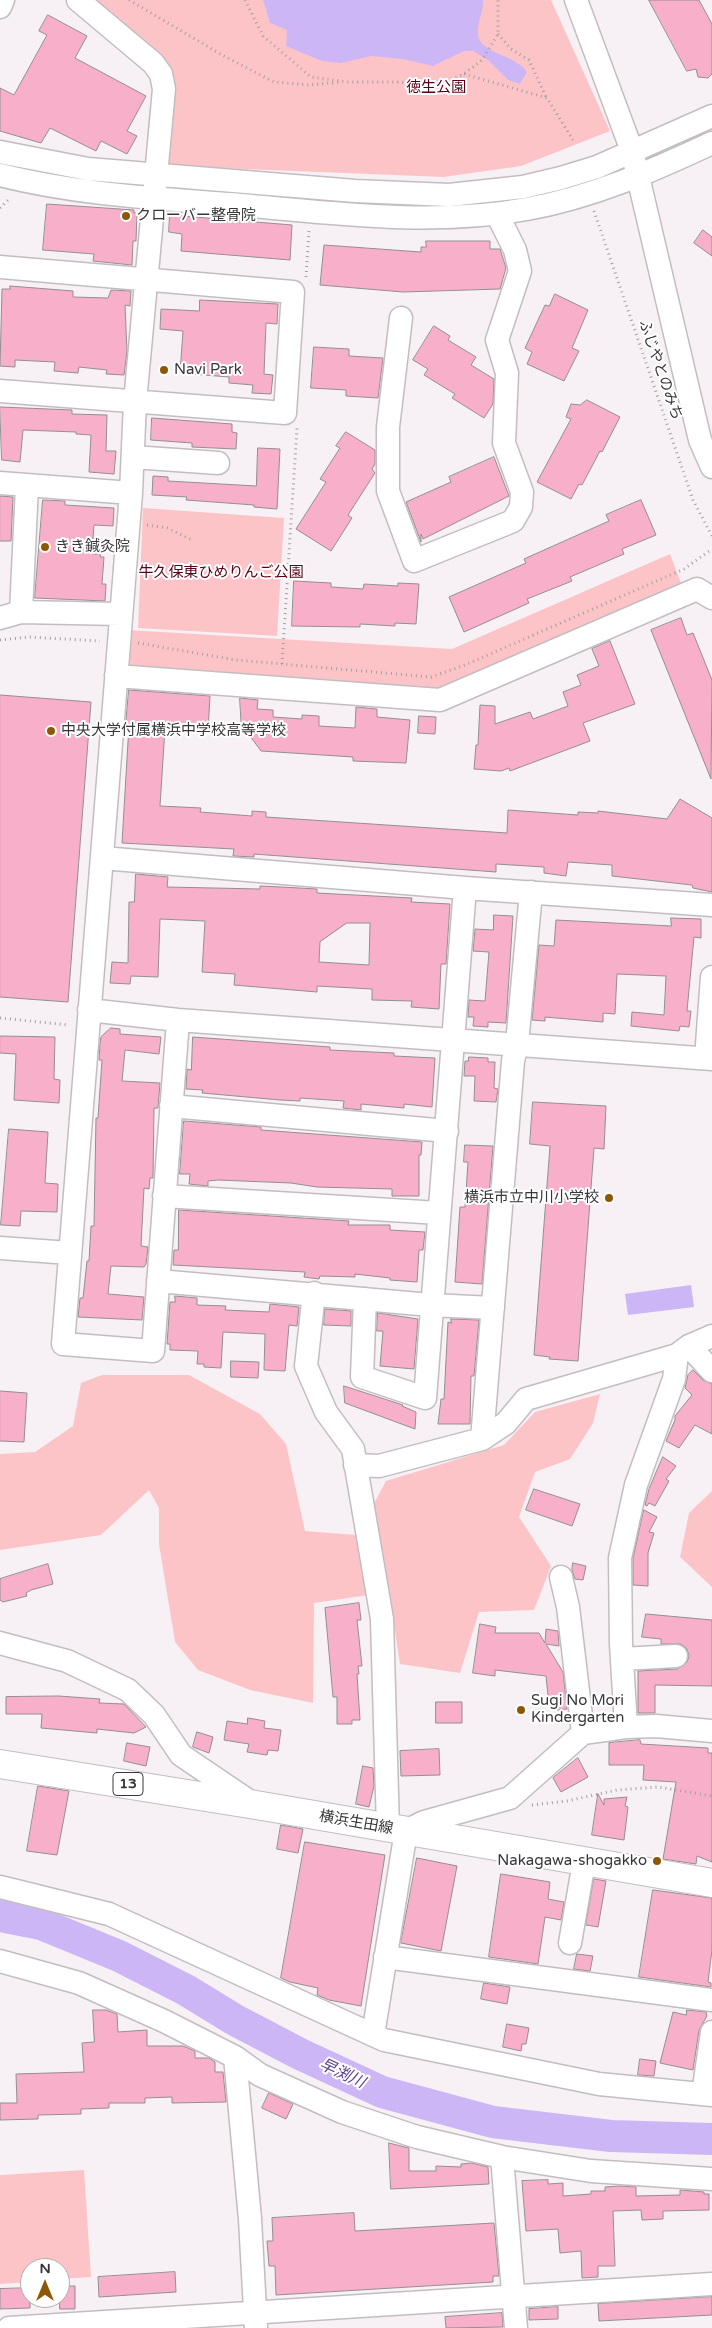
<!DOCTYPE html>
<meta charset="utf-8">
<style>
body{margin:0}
#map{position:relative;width:712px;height:2328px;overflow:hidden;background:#f7f1f5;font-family:"Varela Round",sans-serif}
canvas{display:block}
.north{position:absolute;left:20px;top:2258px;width:50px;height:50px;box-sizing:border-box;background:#fff;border:1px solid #afafaf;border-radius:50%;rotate:0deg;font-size:14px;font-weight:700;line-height:20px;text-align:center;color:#383638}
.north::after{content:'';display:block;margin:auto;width:18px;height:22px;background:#8c5805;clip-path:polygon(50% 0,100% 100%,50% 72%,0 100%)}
</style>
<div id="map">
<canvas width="712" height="2328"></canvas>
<div class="north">N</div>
</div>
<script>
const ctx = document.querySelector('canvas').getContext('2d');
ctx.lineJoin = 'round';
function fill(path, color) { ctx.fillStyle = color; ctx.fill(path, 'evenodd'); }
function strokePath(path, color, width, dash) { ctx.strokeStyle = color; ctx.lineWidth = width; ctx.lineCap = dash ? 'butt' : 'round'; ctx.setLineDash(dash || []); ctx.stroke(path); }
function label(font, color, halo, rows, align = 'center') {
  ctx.font = font + ' "Varela Round","Noto Sans JP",sans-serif'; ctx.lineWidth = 4; ctx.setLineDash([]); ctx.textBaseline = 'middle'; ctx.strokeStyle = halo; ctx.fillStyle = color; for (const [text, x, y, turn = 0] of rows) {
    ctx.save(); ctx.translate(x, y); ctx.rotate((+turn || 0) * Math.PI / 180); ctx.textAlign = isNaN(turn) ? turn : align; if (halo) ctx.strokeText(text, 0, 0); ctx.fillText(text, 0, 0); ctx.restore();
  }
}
fill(new Path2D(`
 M97,0h454l59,131 -89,35 -77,11 -276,-11 5,-95z
 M143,508l141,10 -7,118 -139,-8z
 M670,554l14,37 -249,100 -313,-18 5,-43 325,19z
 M102,1375h87l71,39 26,30 19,87 52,4 29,-54 118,-36 31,-33 65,-18 -7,29 -23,36 -35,13 -16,45 32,49 -17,44 -55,2 -19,61 -60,-9 -11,-72 -75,11 -1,100 -63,-13 -52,-20 -23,-28 -16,-98v-36l-10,-18 -48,45 -101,15v-96l35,-2 38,-26 8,-43z
 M712,1491v96l-32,-30 9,-44z
 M84,2170l7,107 -31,2v-11h-30v14l-30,2v-109z`), '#fdc4c8');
fill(new Path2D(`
 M263,0h220c1,12 -7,24 -5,36 4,18 38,19 49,36l-7,12 -12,-4 -20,-20 -15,-9h-9l-31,15 -30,-7 -32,-3 -30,7 -19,-2 -36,-15 1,-16 -17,-7z
 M691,1285l3,22 -66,8 -3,-21z`), '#ccb6f6');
strokePath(new Path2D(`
 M0,1916l41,8 78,32 67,34 49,30 65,34 82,38 111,30 118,14 101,3`), '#ccb6f6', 32);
const building = new Path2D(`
 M649,0h50l13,24v50l-4,4 -10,-1 -2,-8 -9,2z
 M48,15l39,21 -12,22 71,38 -19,35 10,5 -10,18 -26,-13 -5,10 -46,-23 -9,15 -41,-12v-43l14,7 33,-60 -8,-4z
 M47,204l87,6v3h3l-1,28h-3l-1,24 -39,-4 1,-7 -51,-4z
 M170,215l122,10 -2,35 -109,-9 1,-17 -13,-2z
 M703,230l9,7v19l-18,-13z
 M426,241h64v8h10l6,19 -6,21 -97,3 -83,-7 4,-40 97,7v-5h5z
 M10,286l63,5v6l35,1 3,-8 20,1 -1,15 -5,-1 2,46 -3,24 -18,-1 1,-4 -28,-3 -1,6 -24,-2 1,-9 -40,-2v7l-15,-1 2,-77h8z
 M555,294l33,16 -16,38 7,3 -15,30 -37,-17 5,-12 -7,-4 20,-43 4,1z
 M200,300l78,4 -1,20 -11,-1 -2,51 9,1 -2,19 -19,-1 1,-8 -24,-2v-6l-49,-4 3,-42 -23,-2 1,-20 38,2z
 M434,326l16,10 -2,4 28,17 -5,8 23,14 -1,25 -9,14 -32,-20 3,-4 -31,-19 4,-6 -15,-9z
 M314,347l35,2v7l34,2 -5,40 -32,-2v-6l-35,-2z
 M587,400l33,17 -18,35 -2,-1 -18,34 -3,-1 -8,15 -34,-17 34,-63 -5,-2 5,-13 9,1z
 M0,407l72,3v4l35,1 -1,36h10l-2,23 -25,-2 2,-37 -15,-1v-2l-53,-2 -3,32 -18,-2z
 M152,418l80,6v8l5,1 -1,16 -44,-2v-4l-41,-3z
 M346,432l29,18v14l-3,5 3,4 -27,42 4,3 -21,33 -35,-22 30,-47 -6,-3 20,-31 -4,-2z
 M258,448l22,1 -3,60 -23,-2v-2l-68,-5 1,-3 -35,-2 1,-19 15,1v4l88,5z
 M494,457l15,39 -86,43 -2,-5v8l-15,-40 45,-20 -2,-5z
 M0,496l13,1 -2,44h-11z
 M43,500l22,1v4l49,3 -1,18 -19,-1 -2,29h9l-1,3h4l-2,27h4l-1,17 -70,-3z
 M641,500l15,35 -34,14 2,5 -54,23 2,4 -45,18 2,4 -65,29 -15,-35 77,-34 -2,-4 85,-38 -3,-6z
 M294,581l37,2v4l32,2 1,-5 34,2v-3l21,1 -3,40 -21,-1v3l-35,-2v3l-68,-1z
 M681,618l6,17 6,-2 19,47 -1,99 -60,-149z
 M610,641l25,63 -52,19 7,18 -80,30 -1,-3 -8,3 -27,-2 2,-24h2l2,-40 15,1v18l35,-12 3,7 35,-13 -5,-14 18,-7 -4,-10 22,-9 -7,-17z
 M129,690l81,6 -2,35 -43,-3 -5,78 41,2 -1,4 52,4v-5l14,1v5l241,16 1,-23 70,5v-3l20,1v-2l69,8 13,-20 32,19v74l-19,-4 -1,-3 -80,-9v-11l-44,-3 -2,14 -22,-3v-6l-48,-3v8l-242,-18v3l-21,-1 1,-7 -112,-6 7,-118h-3z
 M0,695l91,7 -23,300 -68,-5z
 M240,698l18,2 -1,9 16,1v7l29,2v-4l17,1v10l36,2 1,-21 21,2v8l33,3 -4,43 -53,-2v-4l-92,-6 -14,-19 -5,1z
 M419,716l17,1 -1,17 -17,-1z
 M136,874l32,3 -1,10 93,2v-3l21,1 36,2v4l95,5 -1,4 39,2 -4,60h-5l-2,45 -28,-2 1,-6 -40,-1v-11l-55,-3v6l-83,-7 1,-11 -33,-2 3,-51 -45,-2 -2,58 -27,-1 -1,8 -20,-1 2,-21 16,1 1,-61h5zM347,923h23l-1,42 -50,-3 1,-20z
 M494,915l19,1 -7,107 -18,-1v5l-15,-1 1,-9h-6l1,-17 16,1 4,-49 -16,-1 2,-22 18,1z
 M671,918l30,1v19l-7,-1 -7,74h4l-2,16 -9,-1 -1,5 -48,-5 1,-14 32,3 2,-39 -49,-2 -2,40 -12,-1v9l-58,-5v4l-13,-1 7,-75 15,1 2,-26 115,6z
 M111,1028l9,1v5l41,3 -2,17 -34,-4 -3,31 38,2 -2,25h-4l-1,70h-3l-1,11 -5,-1 -3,58 7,1 -2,17 -2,3 -33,-1 -3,28 36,3 -2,23 -64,-3 2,-19h3l4,-37h2l2,-35h3l2,-108h2l4,-58h-3l1,-17 1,-6z
 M0,1036l55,1 -1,42 6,1 -1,23 -45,-3 2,-46 -16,-1z
 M193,1037l137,10v3l64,3v3l41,2 -3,49 -28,-3v4l-43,-4v6l-18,-2 1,-7 -44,-3v3l-20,-1 -78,-7 1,-3 -17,-1 1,-20 4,1z
 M469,1057l19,1v4h7l-1,26 4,1 -2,13 -22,-1 1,-25h-11l1,-15h3z
 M533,1102l73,4 -2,43 -10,-1 -16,213 -29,-2 1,-2 -16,-2 16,-209 -20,-2z
 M184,1121l77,6v3l161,12 -1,13h-2v41h-27v-7l-75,-2 -26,-4 -73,-3 -10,1v5l-19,-2 1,-10h-10z
 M9,1129l39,3 -3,51 13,1 -1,28 -36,-1 -1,15 -19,-1z
 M465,1145l28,1 -11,138 -27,-2 5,-75h5l3,-45h-4z
 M179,1210l170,11 -1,4h42v5l35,2 -2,18h-4l-2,32 -27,-2v-2l-35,-4v3l-35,-1 -1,3 -15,-2 1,-5 -132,-7 1,-15h4z
 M175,1296l22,2v7l29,1 -1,4 44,2 1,-8 29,3 -2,19 -8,-1 -4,46 -21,-1 1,-36 -42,-2 -2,36 -17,-1v-3h-7l1,-13 -28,-1v-6h-3l3,-42h5z
 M325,1309l26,2v15l-27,-1z
 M378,1313l40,6 -4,50 -34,-3 3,-35h-6z
 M451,1319l28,1 -5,56h-3l-1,48h-32l3,-25h3l4,-77 3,1z
 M231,1361l28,1 -1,16 -27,-1z
 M693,1370l10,10 9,4v50l-17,-9 -16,23 -13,-7 9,-21v-4l17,-21 -7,-7 3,-13z
 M344,1386l59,19 -1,1 14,6 -1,17 -70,-26z
 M0,1391l27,2 -3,49 -24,-1z
 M663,1457l13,9 -10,13 3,2 -14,25 -6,-3 -2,3 -2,-1 4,-16z
 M534,1489l46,15 -8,22 -46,-16z
 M644,1510l13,7 -8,15 5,1 -6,20v33l-15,-1v-26z
 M573,1563l13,3 -3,14 -8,-1 -3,-9z
 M48,1564l5,20 -22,6 -5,3 1,3 -24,6 -3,-2v-21z
 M359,1603l2,17h-4l5,46h-4l1,8h-2l3,46h-8v4h-15v-27h-4l-8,-89z
 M646,1614l66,6v66l-57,-1v28h-17v-42l39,-2 10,-7 2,-6 -2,-7 -6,-5h-20v-5l-19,-2z
 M480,1624l16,3 -1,6h44l6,10 1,-14 12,2 1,15 -13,-2 17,28 4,37 -10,1 -1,-5 -7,1 -3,-30 -51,-6v6l-22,-3z
 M59,1696l41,3 -1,4 25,1 22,23 -12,6 -37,-4v4l-56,-5 1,-14h-36v-17z
 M436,1702h26v21h-26z
 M248,1718l17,3 -1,7 17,2 -3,21 -10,-1 -1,5 -20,-3 2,-8 -25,-4 3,-19 20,3z
 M197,1732l16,5 -4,16 -16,-6z
 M640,1740l1,4 67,4v5h4v109l-15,-6 -1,8 -33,-5 13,-77 -33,-2 1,-15h-35v-22z
 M127,1743l23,4 -4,19 -22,-5z
 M439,1749l1,26 -39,1 -1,-25z
 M578,1758l10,19 -27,15 -8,-14z
 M363,1766l10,2 1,18 -5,21 -13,-3z
 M38,1786l31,5 -12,64 -30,-4z
 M598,1794l6,11v-6l23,-2 -2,9 3,1 -4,33 -32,-5z
 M281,1825l22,4 -5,24 -21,-4z
 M305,1842l80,13 -24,151 -32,-6 -12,-5 1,-7 -28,-6 -9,-4z
 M417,1858l40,8 -16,85 -40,-8z
 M501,1874l49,8 -2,17 16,3 -3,18 -16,-3 -7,47 -49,-7z
 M594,1879l12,2 -8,46 -12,-2z
 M653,1890l59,8v52l-4,32 3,1v4l-72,-10z
 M577,1954l16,2 -3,15 -16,-2z
 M484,1983l26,4 -3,17 -26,-5z
 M93,2010h13l11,4 1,18 29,-2v16h36l12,5v7h14l6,4v10h8l3,30 -54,1v-6l-27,1v5h-36v5l-28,1v5l-43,1v4l-38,1v-17h17l-1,-29 68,-2 -2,-29 12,-1z
 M687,2010l19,2 1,4 -8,14 -6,40 -33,-7 13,-51 13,3z
 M507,2024l22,4 -3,16h-4l-1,7 -18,-4z
 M640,2059l16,2 -2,15 -16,-1z
 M269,2093l24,11 -7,15 -24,-11z
 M389,2143l20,5v23h27v-5l25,1v-3l11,-1 16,4 1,17 -98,5z
 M548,2180v4l15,-1v13l28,-2v-3h14v-4l14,-1 17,1v9l44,-1v-5l24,2v2h5v16l-46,1v8l-21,1 -1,-10 -28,1 2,55h-17v11l-16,1 -1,-27 -21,2 -2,-24 -32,2 -4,-50z
 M354,2213l1,18 139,-8 5,53h-6v6l-217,13 -1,-29h-6l-2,-25h6l-1,-23z
 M175,2272l1,20 -77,5 -1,-20z
 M60,2286h15v23h-15z
 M30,2288v20l-30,1v-20z
 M712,2297v18l-113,6 -1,-17z
 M558,2307v12l-29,1v-11z
 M502,2313l1,14 -57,1 -1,-11z`);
fill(building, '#f8afca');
strokePath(building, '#948e90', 1);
const minor = new Path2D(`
 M78,0l75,63 8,11 3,15 -29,313 -4,91 -68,851 90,7 25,-331
 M576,0l56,151 68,289 12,27
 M0,7l3,-7
 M0,152l88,17 267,22 94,4 74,-8 38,-9 36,-11 115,-51
 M0,175c75,19 152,23 229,29 98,8 200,23 298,5 66,-12 125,-38 185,-66
 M0,267l293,25 -8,121 -285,-22
 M401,318l-13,109v64l26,70 99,-40 8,-14 1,-15 -18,-49 3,-70 -10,-33 23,-69 -5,-21 -18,-36
 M133,457l85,6
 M0,483l131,10
 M21,612l6,-126
 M0,618l21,-6 100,2
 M116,676l324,24 257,-111 15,9
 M102,858l363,30 247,17
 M89,1010l89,10 534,39
 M706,1058l6,-81
 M171,1106l276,25
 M164,1196l275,17
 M0,1248l70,5
 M158,1281l273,24 62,3
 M314,1293l-8,73 20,46 27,37 29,170 6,210
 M365,1299l-3,78 63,21 40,-510
 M689,1346l23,25
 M482,1439l31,-378 4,-17 14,-152
 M355,1465l24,1 103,-27 24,-16 20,-24 151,-44 12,-9 23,-10
 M561,1577l7,30 15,126
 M0,1643l67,18 61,29 26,25 27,40 68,46
 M622,1659l54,-3
 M626,1727l-5,-83 -1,-86 16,-73 38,-106 3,-24
 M0,1887l109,27 275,126 215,44 113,11
 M570,1943l14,-81
 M385,1957l327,43
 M0,1961l79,22 85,38 71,36 25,18 82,37 75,25 85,20 89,14 121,8
 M373,2035l33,-204 18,-9 86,-24 73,-65 43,-6 30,-1 56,5
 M235,2057l15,162 6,109
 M703,2094l9,-62
 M502,2157l14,171
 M9,2328l703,-44`);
const major = new Path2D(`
 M0,1764l256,41 456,78`);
strokePath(minor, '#c3bdc1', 25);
strokePath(major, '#c3bdc1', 30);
strokePath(new Path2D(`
 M129,0l93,55 52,27 35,3 33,-3
 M245,0l18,36 48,41 37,5h51l39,3 26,-11 18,-14 16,-26v-34
 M498,34l13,15 18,11 17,37
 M464,74l83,24 26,42
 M0,208l10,-10
 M594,211l99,289 19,36
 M306,277l3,-46
 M147,525l20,3 25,12
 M0,640l29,-3 71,4
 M138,643l98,17 195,17 34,-12 219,-96 28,-20
 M282,664l15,-236
 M0,1018l69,7
 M532,1805l35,-4 50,-11 41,-3 54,9`), '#a39fa2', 3, [1, 4]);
strokePath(minor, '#fff', 22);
strokePath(major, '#fff', 28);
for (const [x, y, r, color] of [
 [126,216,5,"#8c5805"],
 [164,370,5,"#8c5805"],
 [45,547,5,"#8c5805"],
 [51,731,5,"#8c5805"],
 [609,1198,5,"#8c5805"],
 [521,1710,5,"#8c5805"],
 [657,1861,5,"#8c5805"]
]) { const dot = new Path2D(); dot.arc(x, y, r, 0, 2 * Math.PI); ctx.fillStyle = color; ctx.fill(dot); strokePath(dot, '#fff', 2); }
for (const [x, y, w] of [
 [128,1784,30]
]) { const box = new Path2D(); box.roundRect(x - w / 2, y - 11.5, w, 23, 4); ctx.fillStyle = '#fff'; ctx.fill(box); strokePath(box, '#383638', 1); }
label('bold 14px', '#383638', null, [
 ["13",128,1784]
]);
label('15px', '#590018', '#fff', [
 ["徳生公園",436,88],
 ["牛久保東ひめりんご公園",221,573]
]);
label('15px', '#383638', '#fff', [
 ["クローバー整骨院",136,216],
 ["Navi Park",174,370],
 ["きき鍼灸院",55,547],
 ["中央大学付属横浜中学校高等学校",61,731],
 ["横浜市立中川小学校",599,1198,"right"],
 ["Sugi No Mori",531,1701],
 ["Kindergarten",531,1718],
 ["Nakagawa-shogakko",647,1861,"right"]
], 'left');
label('15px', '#383638', '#fff', [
 ["ふじやとのみち",660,370,71],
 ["横浜生田線",356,1823,10]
]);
label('italic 16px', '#60428d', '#fff', [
 ["早渕川",342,2074,25]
]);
</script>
